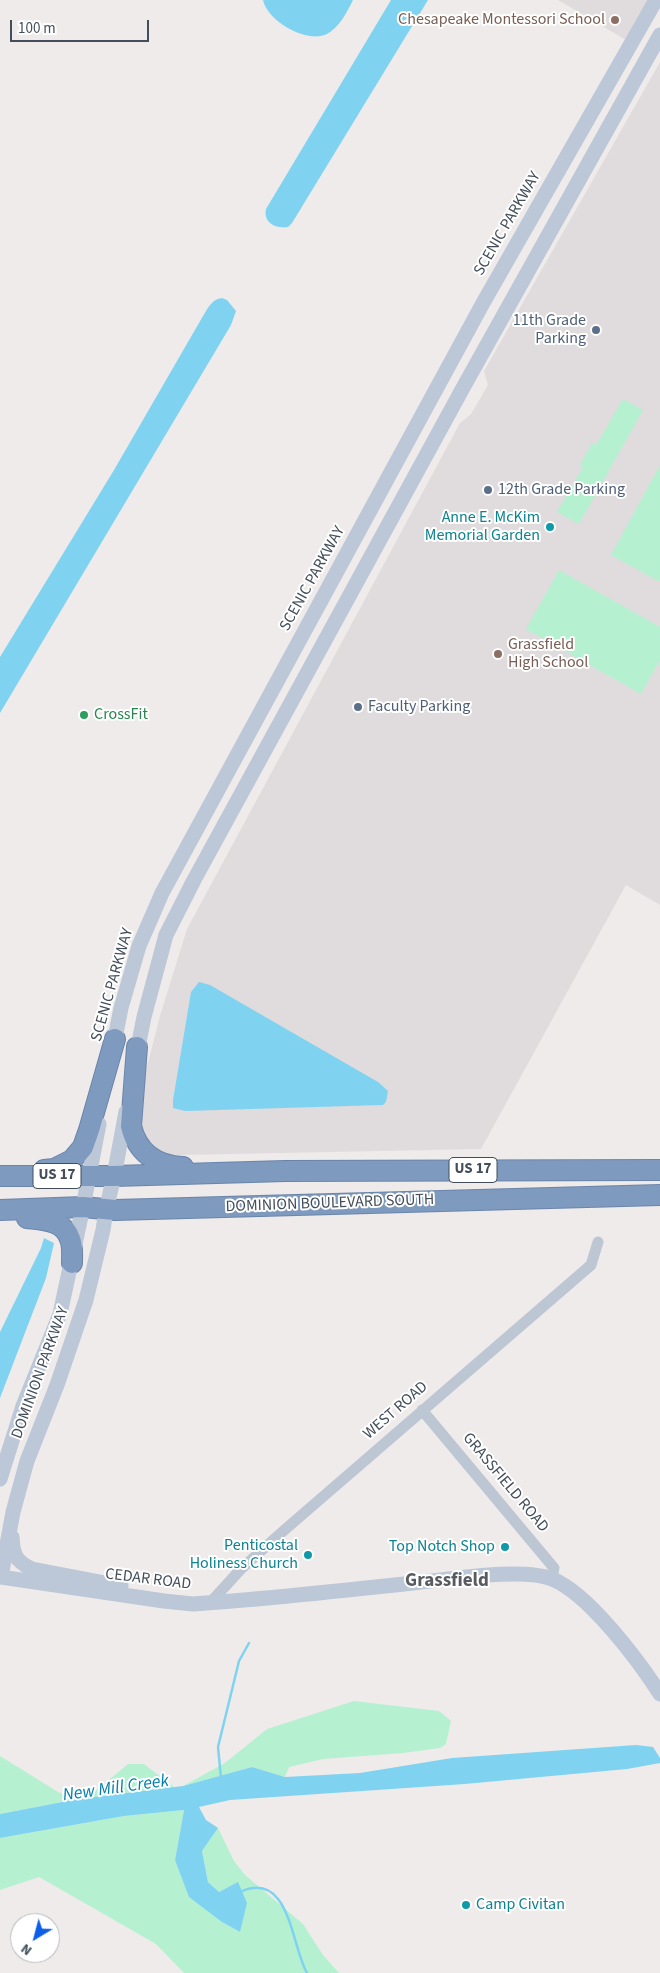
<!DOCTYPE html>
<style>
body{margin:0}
#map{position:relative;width:660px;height:1973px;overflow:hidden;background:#efebeb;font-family:"Source Sans 3",sans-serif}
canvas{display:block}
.north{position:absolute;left:10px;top:1913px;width:50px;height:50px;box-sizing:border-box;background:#fff;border:1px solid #b4b8bd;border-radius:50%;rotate:217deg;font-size:14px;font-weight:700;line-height:20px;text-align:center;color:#434e5a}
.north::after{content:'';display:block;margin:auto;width:18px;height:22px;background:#0d5fe7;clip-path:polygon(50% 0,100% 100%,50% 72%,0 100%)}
.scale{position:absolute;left:10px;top:20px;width:139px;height:22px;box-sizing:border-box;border:2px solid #434e5a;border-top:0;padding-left:6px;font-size:15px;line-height:18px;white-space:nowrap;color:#434e5a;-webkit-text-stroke:4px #fff;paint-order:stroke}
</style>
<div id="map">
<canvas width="660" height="1973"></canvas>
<div class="north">N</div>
<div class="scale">100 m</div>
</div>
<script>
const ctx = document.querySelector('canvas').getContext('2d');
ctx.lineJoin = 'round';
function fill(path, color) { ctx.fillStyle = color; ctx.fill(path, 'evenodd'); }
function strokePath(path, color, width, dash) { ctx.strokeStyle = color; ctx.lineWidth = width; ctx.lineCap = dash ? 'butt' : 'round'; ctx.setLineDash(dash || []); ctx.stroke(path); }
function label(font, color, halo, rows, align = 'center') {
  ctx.font = font + ' "Source Sans 3",sans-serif'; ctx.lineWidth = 4; ctx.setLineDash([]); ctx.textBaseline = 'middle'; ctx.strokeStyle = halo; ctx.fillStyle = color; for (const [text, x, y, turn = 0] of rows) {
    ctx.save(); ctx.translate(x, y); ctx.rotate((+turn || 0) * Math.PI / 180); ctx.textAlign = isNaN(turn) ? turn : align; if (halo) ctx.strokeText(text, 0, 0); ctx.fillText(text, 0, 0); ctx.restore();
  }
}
fill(new Path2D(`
 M558,0h91l-23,40z
 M660,62v843l-34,-20 -145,264 -301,6 -25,2 -19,-31v-17l24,-93 27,-87 273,-506 11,-9 17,-29 -4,-14z`), '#e0dcdd');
fill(new Path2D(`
 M623,399l20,11 -64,114 -22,-12 26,-45 -3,-2 12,-22 4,2z
 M660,465v117l-49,-27z
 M559,570l101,57v33l-19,34 -115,-65z
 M354,1701l85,10 12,10 -5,23 -6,4 -37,5 -80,6 -34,8 -4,10 -33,-10 -69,19 42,-23 42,-34z
 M0,1756l58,36 20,7 -78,15z
 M128,1764h16l30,23 -87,11z
 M184,1810l-9,50 47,62 18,10 -2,-49 -19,9 -11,-10 -6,-31 16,-23 16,33 11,14 58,49 20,31 16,18h-155l-28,-29 -117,-67 -39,13v-52l124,-22z`), '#b5f1d0');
fill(new Path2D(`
 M263,0h90c-6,12 -14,28 -26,34 -20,10 -60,-13 -64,-34z
 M391,0h37l-136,223 -4,4c-12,2 -25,-4 -22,-18z
 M222,298l5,2 9,11 -5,14 -231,388v-56l114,-187 89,-154c5,-8 9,-17 19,-18z
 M199,982l11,3 168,97 10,9 -2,11 -3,3 -198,6 -12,-3v-8l18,-108z
 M44,1238l10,5 -8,35 -46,120v-66l41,-84z
 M636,1745l17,2 7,11v5l-33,6 -162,15 -235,16 -31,7 7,13 12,8 -16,23 6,31 11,10 19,-10 9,21 -7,29 -18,-10 -33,-25 -14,-37 9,-50 -60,6 -124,22v-24l78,-15 105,-13 69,-19 33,10 75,-4 92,-15z`), '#7fd3f1');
strokePath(new Path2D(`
 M221,1778l-3,-31 21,-86 10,-18
 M240,1892c50,-23 51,53 67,81`), '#7fd3f1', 2.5);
const highway = new Path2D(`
 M137,1047l-6,79c6,26 25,40 52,41
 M44,1170l10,-1 18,-9 11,-13 6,-17 26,-91
 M0,1176h114l171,-5 375,-1
 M0,1210l83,-3 32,3 545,-15
 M27,1218c16,2 37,2 43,21 3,7 2,16 2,24`);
strokePath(highway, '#6b85aa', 22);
strokePath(new Path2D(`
 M422,1410l132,158 -2,11
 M210,1603l30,-33 41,-37 310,-268 7,-23`), '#bdc7d3', 11);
strokePath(new Path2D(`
 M113,1048l8,-40 18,-62 23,-53 321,-590 173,-303
 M136,1057l8,-40 22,-82 28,-55 270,-494 196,-351
 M0,1479l23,-73 37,-92 23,-107 16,-83
 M12,1537c1,17 3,24 20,32l89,17
 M0,1577l164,24 29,3c73,-5 147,-13 220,-21 34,-3 109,-16 139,-4 36,14 87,82 108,115
 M1,1577l12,-65 14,-51 30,-76 29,-85 17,-70 3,-20 8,-34 12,-64`), '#bcc7d7', 15);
strokePath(highway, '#7f9abf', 20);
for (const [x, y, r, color] of [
 [615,20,5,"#8d6e63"],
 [596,330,5,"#5c6f8a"],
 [488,490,5,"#5c6f8a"],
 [550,527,5,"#0f9aa8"],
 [498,654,5,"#8d6e63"],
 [358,707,5,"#5c6f8a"],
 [84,715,5,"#2e9e5b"],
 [505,1547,5,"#0f9aa8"],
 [308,1555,5,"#0f9aa8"],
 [466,1905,5,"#0f9aa8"]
]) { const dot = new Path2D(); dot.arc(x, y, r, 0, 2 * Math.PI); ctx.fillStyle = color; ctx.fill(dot); strokePath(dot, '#fff', 2); }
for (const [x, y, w] of [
 [473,1170,48],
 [57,1176,48]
]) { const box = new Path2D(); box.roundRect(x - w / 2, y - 12.5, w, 25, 4); ctx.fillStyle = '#fff'; ctx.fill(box); strokePath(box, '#434e5a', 1); }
label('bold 15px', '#434e5a', null, [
 ["US 17",473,1170],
 ["US 17",57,1176]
]);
label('16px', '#785e54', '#fff', [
 ["Chesapeake Montessori School",605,20],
 ["Grassfield",508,645,"left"],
 ["High School",508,663,"left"]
], 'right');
label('16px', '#434e5a', '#fff', [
 ["SCENIC PARKWAY",508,224,-60],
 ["SCENIC PARKWAY",313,579,-61],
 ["SCENIC PARKWAY",113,985,-74],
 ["DOMINION BOULEVARD SOUTH",330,1204,-2],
 ["DOMINION PARKWAY",41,1373,-70],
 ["WEST ROAD",396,1411,-41],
 ["GRASSFIELD ROAD",505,1483,50],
 ["CEDAR ROAD",148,1580,7]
]);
label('16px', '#4e5e75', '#fff', [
 ["11th Grade",586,321,"right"],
 ["Parking",586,339,"right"],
 ["12th Grade Parking",498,490],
 ["Faculty Parking",368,707]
], 'left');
label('16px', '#0d838f', '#fff', [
 ["Anne E. McKim",540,518],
 ["Memorial Garden",540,536],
 ["Penticostal",298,1546],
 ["Holiness Church",298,1564],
 ["Top Notch Shop",495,1547],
 ["Camp Civitan",476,1905,"left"]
], 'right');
label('16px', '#27864d', '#fff', [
 ["CrossFit",94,715]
], 'left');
label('italic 18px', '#037fad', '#fff', [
 ["New Mill Creek",116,1789,-8]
]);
label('bold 19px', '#585c61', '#fff', [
 ["Grassfield",447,1582]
]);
</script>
